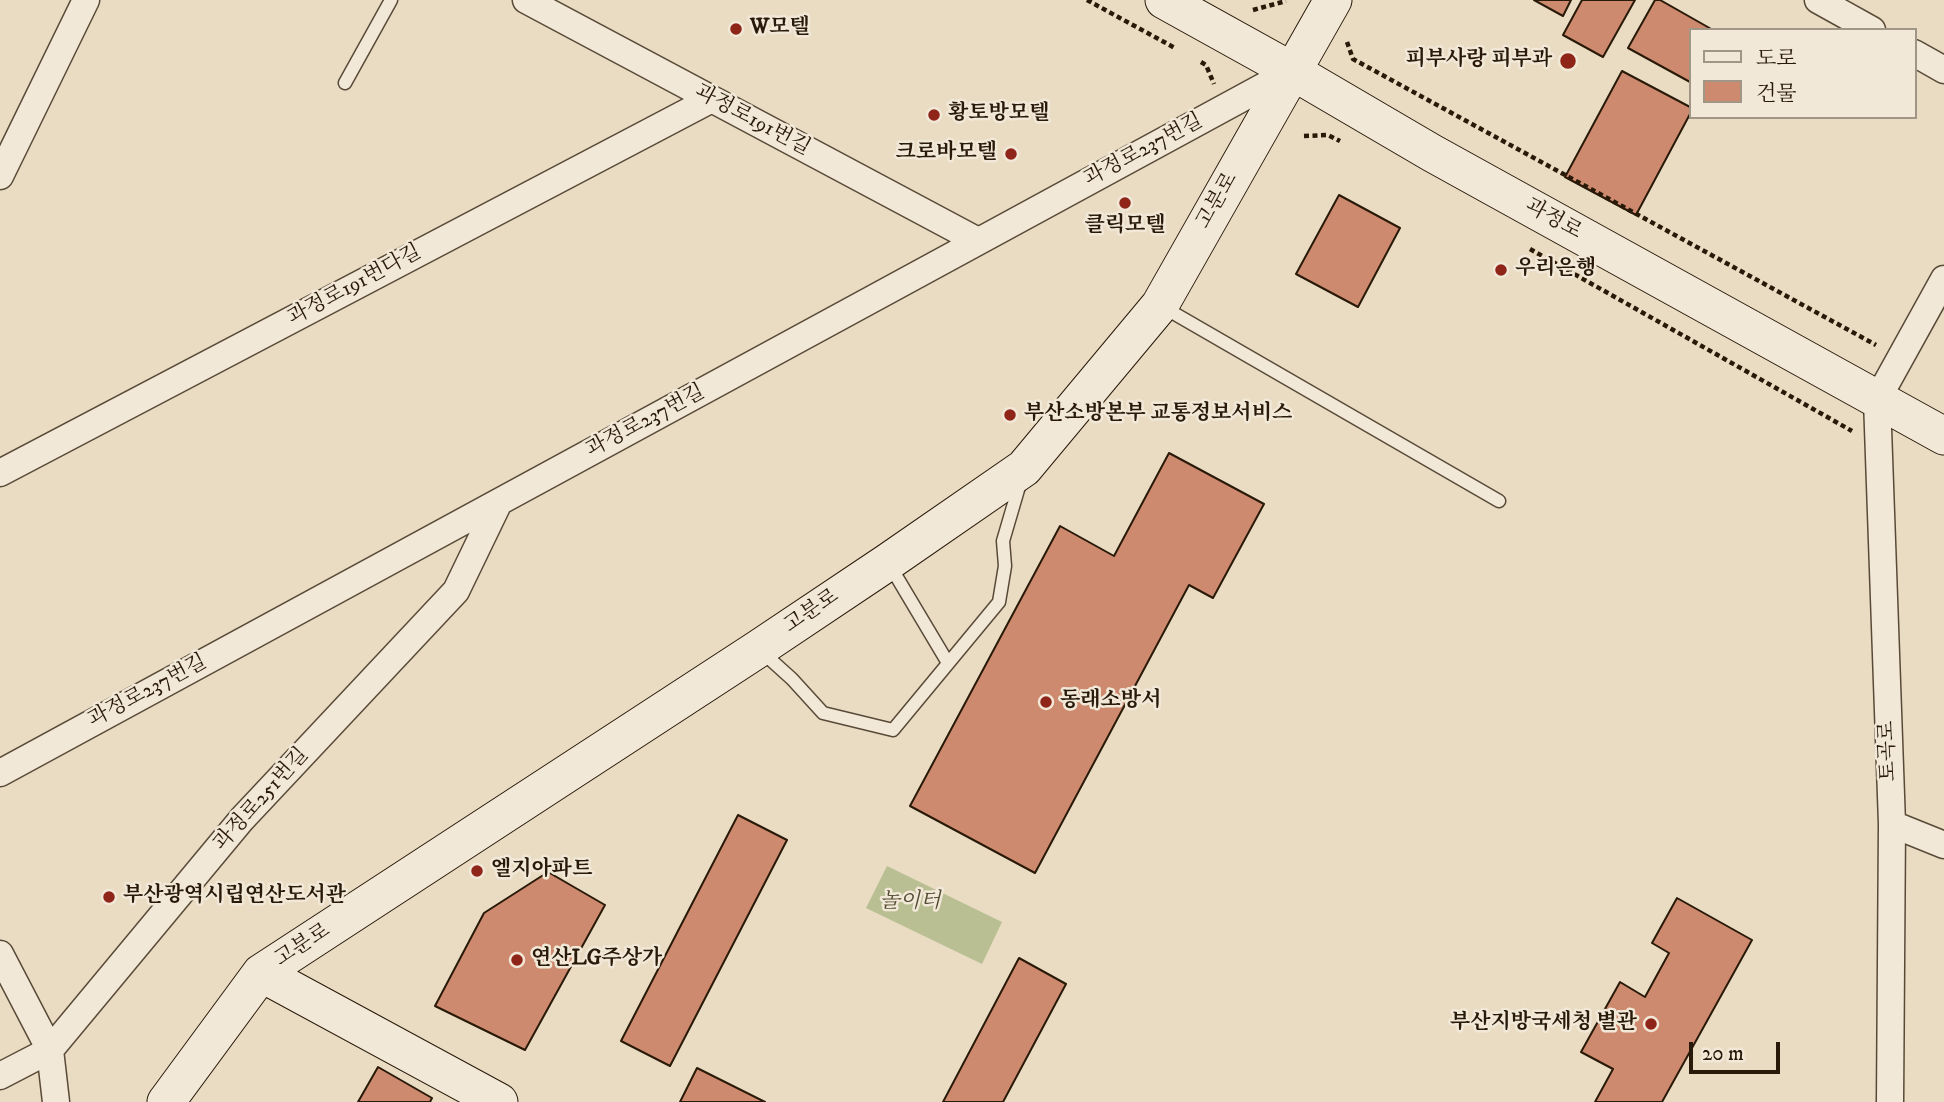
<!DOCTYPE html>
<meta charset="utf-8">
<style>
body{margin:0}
#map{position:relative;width:1944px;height:1102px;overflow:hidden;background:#e9dcc3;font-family:"IM FELL DW Pica","Noto Serif KR",serif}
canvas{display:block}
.legend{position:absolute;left:1689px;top:28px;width:228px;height:91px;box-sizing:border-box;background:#f1e8d8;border:2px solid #a19585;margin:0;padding:9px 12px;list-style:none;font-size:21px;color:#291908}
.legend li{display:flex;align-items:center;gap:14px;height:35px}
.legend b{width:35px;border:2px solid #a19585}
.scale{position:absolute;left:1689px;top:1042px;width:91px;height:32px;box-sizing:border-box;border:4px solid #291908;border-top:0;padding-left:9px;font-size:21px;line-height:24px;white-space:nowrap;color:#291908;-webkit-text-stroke:5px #f1e8d8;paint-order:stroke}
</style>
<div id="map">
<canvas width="1944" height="1102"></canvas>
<ul class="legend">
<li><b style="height:9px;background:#f1e8d8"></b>도로</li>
<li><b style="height:19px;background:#ce8a6e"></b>건물</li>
</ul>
<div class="scale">20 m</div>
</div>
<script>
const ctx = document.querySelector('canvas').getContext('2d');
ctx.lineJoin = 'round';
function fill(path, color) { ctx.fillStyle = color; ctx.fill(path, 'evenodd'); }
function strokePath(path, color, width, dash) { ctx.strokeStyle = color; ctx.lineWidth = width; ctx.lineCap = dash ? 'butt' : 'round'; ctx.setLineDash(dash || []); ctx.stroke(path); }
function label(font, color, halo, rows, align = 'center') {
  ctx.font = font + ' "IM FELL DW Pica","Noto Serif KR",serif'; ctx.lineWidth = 5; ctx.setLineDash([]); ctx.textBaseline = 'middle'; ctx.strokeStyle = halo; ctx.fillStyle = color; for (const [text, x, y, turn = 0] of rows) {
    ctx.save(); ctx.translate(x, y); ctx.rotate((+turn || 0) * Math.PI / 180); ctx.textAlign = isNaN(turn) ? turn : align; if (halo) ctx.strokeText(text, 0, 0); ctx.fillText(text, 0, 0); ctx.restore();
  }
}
fill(new Path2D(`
 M887,866l115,56 -20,42 -116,-56z`), '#b9bf92');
const building = new Path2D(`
 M1534,0h37l-8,16z
 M1582,0h53l-32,57 -40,-22z
 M1655,0h5l53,30h-23v52l-62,-34z
 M1622,71l68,36v7l-54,101 -71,-38z
 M1339,195l61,33 -42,79 -62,-33z
 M1169,453l95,51 -51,94 -24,-13 -154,288 -125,-67 150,-280 54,30z
 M738,815l49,25 -117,226 -49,-25z
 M548,872l57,33 -80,145 -90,-44 49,-93z
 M1677,898l75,42 -90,162h-67l18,-33 -32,-17 39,-70 25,15 24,-44 -17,-10z
 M1019,958l47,26 -63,118h-60z
 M378,1067l54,31 -2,4h-72z
 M697,1068l68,34h-85z`);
fill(building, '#ce8a6e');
strokePath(building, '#291908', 2);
const lane = new Path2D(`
 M345,83l46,-83
 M1163,307l336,194
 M889,564l59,99
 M761,651l31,28 31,34 70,17 106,-128 6,-36 -2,-25 17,-58`);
const street = new Path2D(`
 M526,0l452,241
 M1818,0l54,30
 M1914,53l30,17
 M0,176l86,-176
 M0,473l710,-373
 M0,773l1292,-702
 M1892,824l52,21
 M0,954l50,96 6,52
 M0,1076l50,-26 192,-231 214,-228 43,-89
 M1890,1102l2,-278 -15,-424 67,-121`);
const secondary = new Path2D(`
 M1164,0l128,71 140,82 512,283
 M261,973l238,129
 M166,1102l95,-129 497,-324 130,-87 136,-94 136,-163 173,-305`);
strokePath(lane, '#594a37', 15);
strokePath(street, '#594a37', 29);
strokePath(secondary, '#291908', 39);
strokePath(new Path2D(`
 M1087,0l88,48
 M1253,10l33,-9
 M1347,42l6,17 523,286
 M1201,62l5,3 8,19
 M1304,136l24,-1 12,6
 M1530,249l322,182`), '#291908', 4.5, [5, 3.5]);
strokePath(lane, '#f1e8d8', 12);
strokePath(street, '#f1e8d8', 26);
strokePath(secondary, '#f1e8d8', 37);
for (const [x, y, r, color] of [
 [736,29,7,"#8f2418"],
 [1568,61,9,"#8f2418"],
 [934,115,7,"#8f2418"],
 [1011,154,7,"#8f2418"],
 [1125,203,7,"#8f2418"],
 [1501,270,7,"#8f2418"],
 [1010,415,7,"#8f2418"],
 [1046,702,7,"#8f2418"],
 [477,871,7,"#8f2418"],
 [109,897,7,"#8f2418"],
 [517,960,7,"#8f2418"],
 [1651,1024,7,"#8f2418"]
]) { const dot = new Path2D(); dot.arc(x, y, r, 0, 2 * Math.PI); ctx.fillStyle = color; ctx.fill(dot); strokePath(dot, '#f1e8d8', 2.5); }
label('bold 21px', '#291908', '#f1e8d8', [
 ["W모텔",750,29],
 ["피부사랑 피부과",1552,61,"right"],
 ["황토방모텔",948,115],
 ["크로바모텔",997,154,"right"],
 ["클릭모텔",1125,227,"center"],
 ["우리은행",1515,270],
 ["부산소방본부 교통정보서비스",1024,415],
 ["동래소방서",1060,702],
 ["엘지아파트",491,871],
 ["부산광역시립연산도서관",123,897],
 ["연산LG주상가",531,960],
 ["부산지방국세청 별관",1637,1024,"right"]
], 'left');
label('21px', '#291908', '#f1e8d8', [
 ["과정로191번길",752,121,28],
 ["과정로237번길",1144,151,-28],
 ["고분로",1218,201,-60],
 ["과정로",1553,220,29],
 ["과정로191번다길",355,286,-28],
 ["과정로237번길",646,422,-28],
 ["고분로",812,612,-34],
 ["과정로237번길",148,692,-28],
 ["토곡로",1889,751,-92],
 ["과정로251번길",262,800,-48],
 ["고분로",303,946,-33]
]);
label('italic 21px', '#544b31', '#f1e8d8', [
 ["놀이터",910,903]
]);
</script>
